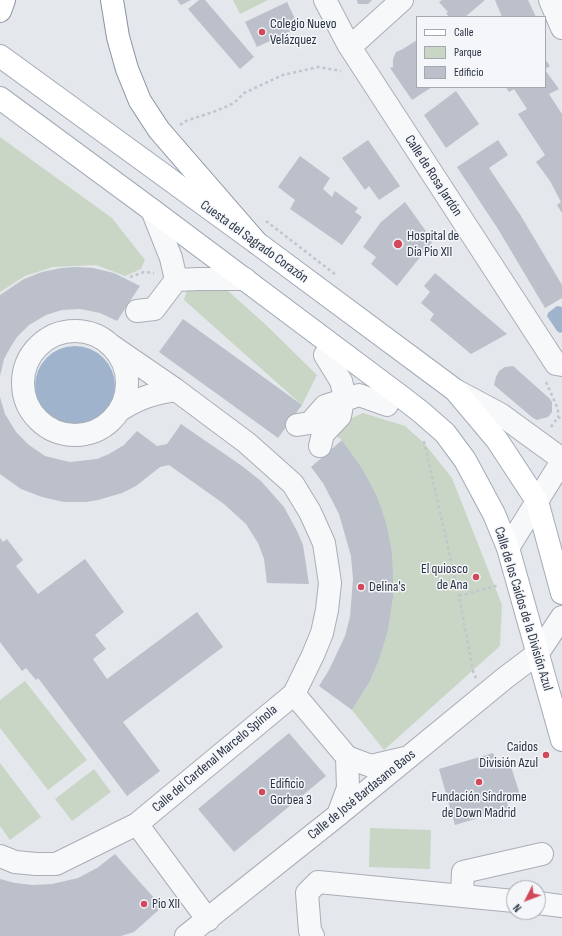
<!DOCTYPE html>
<meta charset="utf-8">
<style>
body{margin:0}
#map{position:relative;width:562px;height:936px;overflow:hidden;background:#e4e7ec;font-family:"Sofia Sans Condensed",sans-serif}
canvas{display:block}
.legend{position:absolute;left:416px;top:16px;width:130px;height:72px;box-sizing:border-box;background:#f4f6f9;border:1px solid #a4a8b1;margin:0;padding:5px 7px;list-style:none;font-size:12px;color:#2b3445}
.legend li{display:flex;align-items:center;gap:8px;height:20px}
.legend b{width:20px;border:1px solid #a4a8b1}
.north{position:absolute;left:506px;top:880px;width:40px;height:40px;box-sizing:border-box;background:#f4f6f9;border:1px solid #a4a8b1;border-radius:50%;rotate:228deg;font-size:11px;font-weight:700;line-height:16px;text-align:center;color:#2b3445}
.north::after{content:'';display:block;margin:auto;width:14px;height:18px;background:#d1495b;clip-path:polygon(50% 0,100% 100%,50% 72%,0 100%)}
</style>
<div id="map">
<canvas width="562" height="936"></canvas>
<ul class="legend">
<li><b style="height:5px;background:#fff"></b>Calle</li>
<li><b style="height:11px;background:#c9d6c5"></b>Parque</li>
<li><b style="height:11px;background:#bbc0ca"></b>Edificio</li>
</ul>
<div class="north">N</div>
</div>
<script>
const ctx = document.querySelector('canvas').getContext('2d');
ctx.lineJoin = 'round';
function fill(path, color) { ctx.fillStyle = color; ctx.fill(path, 'evenodd'); }
function strokePath(path, color, width, dash) { ctx.strokeStyle = color; ctx.lineWidth = width; ctx.lineCap = dash ? 'butt' : 'round'; ctx.setLineDash(dash || []); ctx.stroke(path); }
function label(font, color, halo, rows, align = 'center') {
  ctx.font = font + ' "Sofia Sans Condensed",sans-serif'; ctx.lineWidth = 3; ctx.setLineDash([]); ctx.textBaseline = 'middle'; ctx.strokeStyle = halo; ctx.fillStyle = color; for (const [text, x, y, turn = 0] of rows) {
    ctx.save(); ctx.translate(x, y); ctx.rotate((+turn || 0) * Math.PI / 180); ctx.textAlign = isNaN(turn) ? turn : align; if (halo) ctx.strokeText(text, 0, 0); ctx.fillText(text, 0, 0); ctx.restore();
  }
}
fill(new Path2D(`
 M233,0h35l-28,14z
 M0,137l112,81 33,42 -4,9 -16,7 -29,-11 -43,2 -28,9 -25,16z
 M188,287l39,3 38,34 52,51 -15,30 -118,-105z
 M363,413l42,13 19,17 28,35 50,127 -2,41 -116,104 -32,-40 17,-27 10,-23 9,-29 5,-33 -1,-46 -15,-56 -15,-28 -20,-28 -7,-5 15,-16z
 M25,681l62,79 -39,30 -48,-62v-28z
 M0,763l41,54 -31,23 -10,-14z
 M94,769l17,23 -39,29 -17,-22z
 M370,828l61,2 -1,39 -61,-2z`), '#c9d6c5');
fill(new Path2D(`
 M557,306l5,1v25l-2,1 -3,-2 -10,-15 1,-3z
 M35 386a40 40 0 1 1 80 0a40 40 0 1 1-80 0Z`), '#9fb4cc');
fill(new Path2D(`
 M177,0h14l-10,5z
 M199,0h6l49,57 -14,12 -52,-60z
 M357,0h15l-4,4h-10z
 M442,0h43l-20,17h-16l-3,-4 2,-1 -9,-10z
 M495,0h33l8,17h-34z
 M287,2l12,25 -42,20 -12,-25z
 M417,40v47h15l-20,13 -22,-32 3,-1v-8l3,-7 7,-3z
 M545,59l5,7 -5,3z
 M545,70l14,19 -10,5 13,20v99l-5,-8 4,-3 -11,-21 -14,-19 9,-7 -27,-41 9,-5 -13,-20 -5,3 -3,-5h39z
 M456,91l23,33 -33,24 -22,-33z
 M368,140l32,46 -21,14 -10,-14 -4,4 -23,-32z
 M498,140l10,15 -19,13 32,48 41,69v13l-17,10 -47,-79 -41,-62z
 M300,156l30,22 -7,11 9,8 3,-6 23,17 -3,4 7,5 -20,28 -52,-36 5,-9 -17,-13z
 M405,202l28,39 -36,45 -26,-22 5,-7 -13,-10 18,-25z
 M76,267l17,1 21,5 26,13 -23,35 -17,-8 -20,-4 -18,1 -16,5 -17,10 -12,12 -7,11 -6,11 -4,17v-81l24,-16 18,-7 19,-4z
 M435,273l72,61 -36,20 -41,-34 4,-6 -13,-11 9,-11 -6,-6z
 M183,319l119,86 -24,33 -119,-86z
 M513,366l36,32 3,4v10l-4,5 -11,3 -4,-2 -39,-33 2,-8 3,-6 6,-4z
 M0,397l5,17 11,18 13,13 16,11 16,4 9,2 27,-3 12,-5 15,-9 13,-14 20,15 10,-2 14,-20 61,42 19,15 23,26 13,24 6,14 6,39 -42,-1 -3,-24 -6,-16 -12,-19 -22,-20 -55,-39 -9,2 -24,19 -14,7 -24,7 -12,2h-22l-22,-5 -21,-8 -21,-15z
 M342,440l20,28 15,28 9,27 6,29 1,21v25l-5,33 -9,29 -10,23 -17,27 -33,-24 10,-16 16,-34 5,-19 3,-38 -2,-23 -12,-42 -16,-31 -12,-16z
 M0,538l3,4 4,-3 16,21 -7,6 22,28 47,-35 39,53 -29,23 11,14 -13,10 14,20 90,-67 26,35 -100,75 37,49 -33,25 -89,-118 -2,2 -10,-12 -4,3 -22,-29z
 M289,733l37,43 -92,76 -36,-43z
 M493,753l4,11 12,-4 11,35 -14,4 3,10 -54,16 -16,-56z
 M115,854l47,53 -28,25 -13,4h-121v-57l15,4 18,2 19,-1 26,-6 19,-10z`), '#bbc0ca');
const minor = new Path2D(`
 M325,0l23,44 208,320 6,1
 M550,0l12,28
 M350,47l52,-47
 M152,210l19,48 5,22
 M137,311l17,-2 22,-29 23,-1h46
 M23 383a52 52 0 1 1 104 0a52 52 0 1 1-104 0Z
 M455,390l45,24 62,45
 M120,410c19,-12 34,-17 56,-20
 M297,425l13,-2 15,-17 34,-11 28,10
 M320,446l3,-12 17,-18 3,-16 1,-7 -3,-12 -16,-26
 M508,548l54,-87
 M294,694l53,63 24,9 34,-8
 M338,815l10,-27 -1,-31
 M137,824l71,96
 M0,856l15,6 21,2h20l81,-40 157,-130 19,-39 9,-22 5,-23 3,-27 -6,-40 -14,-31 -17,-28 -46,-41 -71,-53 -67,-46
 M462,896l1,-24 79,-18
 M538,903l24,3
 M186,936l152,-121 167,-137 33,-25 24,-36
 M313,936l-3,-5 -3,-38 11,-11 196,19`);
const major = new Path2D(`
 M0,56l257,187 198,147 42,50 40,61 25,92
 M0,98l152,112 247,185 22,17 24,21 20,27 29,54 14,34 54,192`);
const highway = new Path2D(`
 M112,0l6,37 9,32 13,32 19,29 98,113
 M0,11l4,-11`);
strokePath(minor, '#a9aeb7', 24);
strokePath(major, '#a3abb8', 24);
strokePath(highway, '#8b94a3', 24);
strokePath(new Path2D(`
 M180,125l6,-4 30,-10 18,-8 10,-10 39,-18 35,-8 23,4
 M266,221l70,54
 M130,277l14,-5 10,1
 M546,382l12,27v8
 M551,427l7,-10 4,2
 M424,441l35,155 14,75 3,7
 M459,596l40,-11`), '#c2c5cb', 2.5, [3, 3]);
strokePath(minor, '#f7f8fa', 22);
strokePath(major, '#fff', 22);
strokePath(highway, '#fff', 22);
for (const [x, y, r, color] of [
 [262,32,4,"#d1495b"],
 [398,244,5,"#d1495b"],
 [476,577,4,"#d1495b"],
 [361,587,4,"#d1495b"],
 [546,755,4,"#d1495b"],
 [479,782,4,"#d1495b"],
 [262,792,4,"#d1495b"],
 [144,904,4,"#d1495b"]
]) { const dot = new Path2D(); dot.arc(x, y, r, 0, 2 * Math.PI); ctx.fillStyle = color; ctx.fill(dot); strokePath(dot, '#f4f6f9', 1.5); }
label('14px', '#2b3445', '#f4f6f9', [
 ["Colegio Nuevo",270,24],
 ["Velázquez",270,40],
 ["Hospital de",407,236],
 ["Día Pio XII",407,252],
 ["El quiosco",468,569,"right"],
 ["de Ana",468,585,"right"],
 ["Delina's",369,587],
 ["Caidos",538,747,"right"],
 ["División Azul",538,763,"right"],
 ["Edificio",270,784],
 ["Gorbea 3",270,800],
 ["Fundación Síndrome",479,797,"center"],
 ["de Down Madrid",479,813,"center"],
 ["Pio XII",152,904]
], 'left');
label('14px', '#2b3445', '#f4f6f9', [
 ["Calle de Rosa Jardón",433,176,57],
 ["Cuesta del Sagrado Corazón",254,242,36],
 ["Calle de los Caídos de la División Azul",523,609,73],
 ["Calle del Cardenal Marcelo Spínola",215,759,-40],
 ["Calle de José Bardasano Baos",362,795,-39]
]);
</script>
